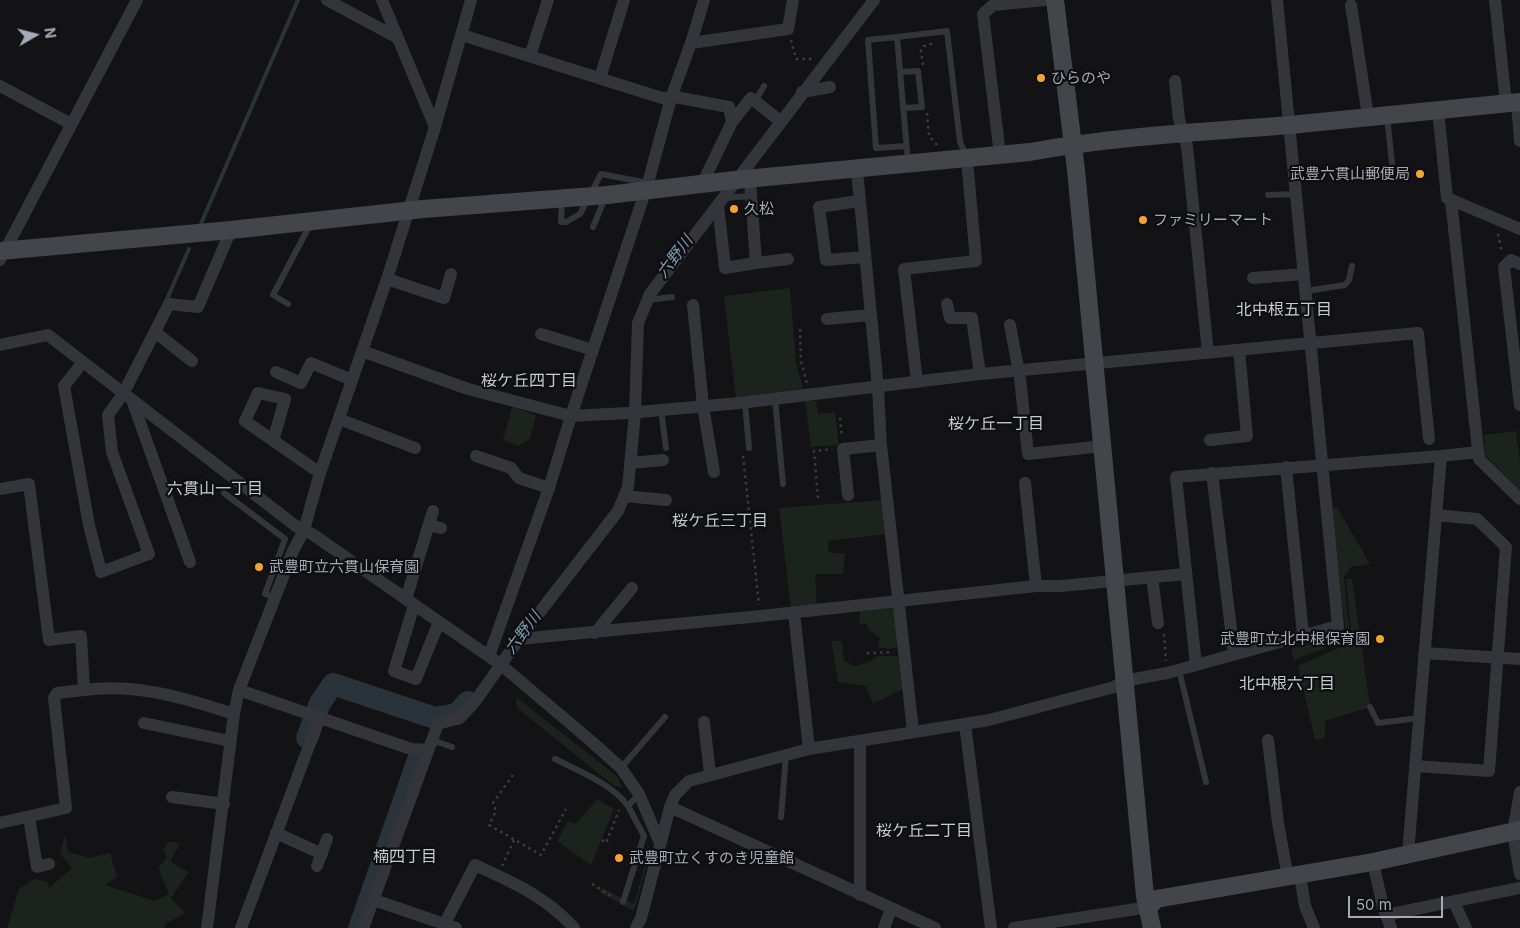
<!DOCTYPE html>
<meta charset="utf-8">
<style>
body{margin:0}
#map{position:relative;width:1520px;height:928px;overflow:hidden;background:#131315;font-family:Inter,sans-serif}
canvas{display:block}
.north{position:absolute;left:10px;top:10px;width:50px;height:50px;-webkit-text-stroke:4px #0e0e10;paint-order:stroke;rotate:82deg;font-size:14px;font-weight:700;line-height:20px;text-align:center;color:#a4abb6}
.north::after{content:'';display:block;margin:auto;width:18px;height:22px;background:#a4abb6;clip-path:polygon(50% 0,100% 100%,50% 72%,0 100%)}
.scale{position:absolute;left:1348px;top:896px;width:95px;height:22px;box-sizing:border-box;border:2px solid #a4abb6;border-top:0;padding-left:6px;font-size:15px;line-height:18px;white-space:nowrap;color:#a4abb6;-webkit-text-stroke:4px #0e0e10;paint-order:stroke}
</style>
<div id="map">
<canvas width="1520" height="928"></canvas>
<div class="north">N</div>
<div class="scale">50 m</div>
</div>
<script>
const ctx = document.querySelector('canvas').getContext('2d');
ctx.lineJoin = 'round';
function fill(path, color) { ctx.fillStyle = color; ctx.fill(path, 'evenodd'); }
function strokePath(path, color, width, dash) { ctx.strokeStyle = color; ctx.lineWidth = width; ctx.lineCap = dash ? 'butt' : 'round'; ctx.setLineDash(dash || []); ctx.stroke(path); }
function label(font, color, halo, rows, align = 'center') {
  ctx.font = font + ' Inter,"Noto Sans JP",sans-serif'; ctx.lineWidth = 4.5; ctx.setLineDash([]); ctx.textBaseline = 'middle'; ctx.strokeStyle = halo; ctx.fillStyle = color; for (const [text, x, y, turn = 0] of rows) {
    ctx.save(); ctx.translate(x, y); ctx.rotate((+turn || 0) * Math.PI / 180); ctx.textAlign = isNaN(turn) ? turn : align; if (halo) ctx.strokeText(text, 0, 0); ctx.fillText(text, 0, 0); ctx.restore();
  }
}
fill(new Path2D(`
 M790,288l6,75 8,29 -68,8 -12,-104z
 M805,401h11l2,13 17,-2 4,33 -28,2z
 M512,407l24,8 -6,24 -12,7 -15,-6z
 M1516,431l4,32v27l-35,-35 -1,-20z
 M882,500l3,34 -56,7 -1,11 17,2 -2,20h-28l2,32 -26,3 -12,-101z
 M1337,507l33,57 -19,3 -7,10 6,61 -56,22 -3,-11 55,-15 -15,-126z
 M1346,579h6l18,128 -45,14v17l-10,2 -17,-74 54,-24z
 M894,607l7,39 -12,3 -11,-2 2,-9 -11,-8 -3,-7 -7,1 1,-15z
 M831,641h11l2,20 11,5 14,-4 8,-6h23l3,33 -30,15 -7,-18 -28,-4z
 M516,697l102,80 4,11 -9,-3 -96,-77z
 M597,799l17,10 -23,56 -34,-24 11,-20 8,3z
 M65,835l3,17 22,6 20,-5 7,24 -12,8 50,16 14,-7 -11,-26 9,-11 -4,-7 6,-9 11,3 -10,18 19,10 -18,26 14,15 -20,11v4h-158l12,-39 15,-10 14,3 1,6 23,-20 -12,-14z
 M647,839l3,15 -16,57 -35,-19 3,-4 32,16 14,-49z`), '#1b231c');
strokePath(new Path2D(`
 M200,226l98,-226
 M167,299l22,-50`), '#293339', 4);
strokePath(new Path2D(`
 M355,928l59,-169`), '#293339', 14);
strokePath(new Path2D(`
 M307,738l13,-35 13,-19 102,34 22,-4 11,-12`), '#293339', 22);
strokePath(new Path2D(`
 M791,40l5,19h17
 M923,65l-2,-15 3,-4 7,-2v-2
 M927,113l2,23 9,10
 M1498,234l4,19
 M800,329l1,32 6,23
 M840,418l2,19
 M743,456l16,149
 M818,498l-4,-47 18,-2
 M1164,634l2,27
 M867,653l26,-1
 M513,775l-20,28 3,8 -7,14 52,30 25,-46
 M602,840l4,3 13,-33
 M502,866l12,-26
 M592,884l22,14`), '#3a3c41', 2.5, [2.5, 4]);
strokePath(new Path2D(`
 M897,37l-29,3 8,108 30,-2
 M900,72l18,-1 4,36 -19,1
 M755,101l9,-15
 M1387,117l6,55
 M908,162l-11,-125 50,-6 13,111 6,13
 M1268,195l29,-1
 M724,198l26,-2
 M562,200l-1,22h5l14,-8 21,-40 47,9
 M593,227l12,-29
 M1306,291l39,-6 4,-5 3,-14
 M648,300l24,-3
 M288,304l-15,-9 38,-72
 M775,399l8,85
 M745,403l4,45
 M661,410l5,38
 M224,493l61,46 -20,55 10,3
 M1179,670l27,112
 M1370,707l8,16 41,-5
 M432,740l20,7
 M555,759c24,12 57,25 73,47l11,-12
 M621,768l44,-51
 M781,817l5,-62
 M623,902l21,-66 -16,-30`), '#34353a', 6);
strokePath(new Path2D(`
 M327,0l69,37
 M382,0l53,127
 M704,0l-13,43 -20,55 -23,85 -77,233 57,-3 112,-10 240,-29 438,-41 11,106
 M1495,0l11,103
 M1351,5l17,111
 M462,35l200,63 13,-1 54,10 3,15 -30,62
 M691,43l97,-14 5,-29
 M530,56l18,-56
 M600,78l24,-78
 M1175,81l4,38 8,27 21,207
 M0,86l71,38
 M802,92l28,-5
 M1517,102l3,39
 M1438,110l9,88 73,31
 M732,122l19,-24 29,23
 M1000,155l-17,-141 10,-9 52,-5
 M857,170l21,218 3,57 32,286
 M1451,200l28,259 41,40
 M859,201l-40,6 7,53 39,-3
 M718,205l7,63 31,-5 -6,-83
 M0,260l137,-260
 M756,263l32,-4
 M1520,264l-9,-4 -7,7 16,138
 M1253,278l51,-4
 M387,279l57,19 7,-24
 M947,304l3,14h22l8,56
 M693,305l10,101 11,66
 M827,319l44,-4
 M1010,325l10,53 8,76 75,-8
 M155,332l37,29
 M541,334l52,16
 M0,345l48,-10 249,192 15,7 188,130 91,77 30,27 18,26 21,49
 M362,351l106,38 103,27 -22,72 -60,168
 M83,362l-19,24 25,139 12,47 48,-18 -37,-102 -4,-37 15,-21 46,-90 29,3 33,-77
 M276,372l25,11 10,-20 41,17
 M917,382l-13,-113 72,-8 -9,-102
 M132,400l58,162
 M339,419l76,29
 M1210,440l37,-4 -8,-86
 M273,441l12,-42 -27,-6 -13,28 75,52
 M476,456l35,12 8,10 30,10
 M630,463l33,-3
 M1286,467l17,167
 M1212,473l22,181
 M1025,483l11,103
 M0,489l29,-5 20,156 32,-4 3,54 -27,3 -3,5 12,110 -66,15
 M848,495l-5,-46 38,-4
 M624,496l42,4
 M429,525l12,3
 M1152,577l6,46
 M406,599l27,-88
 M414,605l-20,66 22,8 23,-57
 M794,613l15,136
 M595,633l37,-45
 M519,639l242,-23 275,-30h25l124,-12
 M1424,653l96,6
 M1196,665l-20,-188 265,-21
 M84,690c52,-7 101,8 150,24
 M239,690l172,59 17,1
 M704,722l6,52
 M144,723l86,18
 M965,724l26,204
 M1268,740l10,83 10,55
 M860,743v152
 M1415,766l74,5 17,-224 -29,-28 -40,-4
 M1520,792l-7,40 7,42
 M172,797l52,7
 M670,807l265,121
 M29,817l8,50 12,-3
 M276,833l46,21
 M1408,854l33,-398 37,-4
 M1373,862l10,45 8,21
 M317,866l10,-27
 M1300,876l5,30 9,22
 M374,900l82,28
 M1454,902l12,26
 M1386,915l134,-27
 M445,923l30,-58c37,17 72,32 99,63
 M207,928l27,-214 5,-24 54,-139 11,-21 16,-57 67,-194 48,-152 36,-127
 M241,928l78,-209
 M363,928l75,-204 20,-6 18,-18 43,-61 99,-128 10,-24 7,-74 3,-90 12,-29 224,-294
 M636,928l5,-10 29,-111 5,-12 14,-14 120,-32 180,-29 125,-33 10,-6 43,-8 171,-47 -61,-626
 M884,928l7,-19
 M1014,928l135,-21`), '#34353a', 12);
strokePath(new Path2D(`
 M1055,0l21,170 69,726 7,32
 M0,251l231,-21 192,-21 184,-14 128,-15 295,-28c86,-16 173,-20 260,-27 77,-7 153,-16 230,-23
 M1149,907l7,-8 217,-37 147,-32`), '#42454a', 18);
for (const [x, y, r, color] of [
 [1041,78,5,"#f6a42a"],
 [1420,174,5,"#f6a42a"],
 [734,209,5,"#f6a42a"],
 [1143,220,5,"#f6a42a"],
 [259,567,5,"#f6a42a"],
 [1380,639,5,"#f6a42a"],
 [619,858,5,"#f6a42a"]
]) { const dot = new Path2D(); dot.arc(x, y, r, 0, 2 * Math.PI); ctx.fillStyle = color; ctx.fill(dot); strokePath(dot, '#0e0e10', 2); }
label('15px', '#a4abb6', '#0e0e10', [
 ["ひらのや",1051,78],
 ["武豊六貫山郵便局",1410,174,"right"],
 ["久松",744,209],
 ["ファミリーマート",1153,220],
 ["武豊町立六貫山保育園",269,567],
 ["武豊町立北中根保育園",1370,639,"right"],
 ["武豊町立くすのき児童館",629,858]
], 'left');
label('italic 16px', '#7a9cb2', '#0e0e10', [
 ["六野川",675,257,-53],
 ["六野川",523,633,-53]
]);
label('16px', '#c5cad2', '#0e0e10', [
 ["北中根五丁目",1284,310],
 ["桜ケ丘四丁目",529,381],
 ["桜ケ丘一丁目",996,424],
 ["六貫山一丁目",215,489],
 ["桜ケ丘三丁目",720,521],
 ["北中根六丁目",1287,684],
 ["桜ケ丘二丁目",924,831],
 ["楠四丁目",405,857]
]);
</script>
